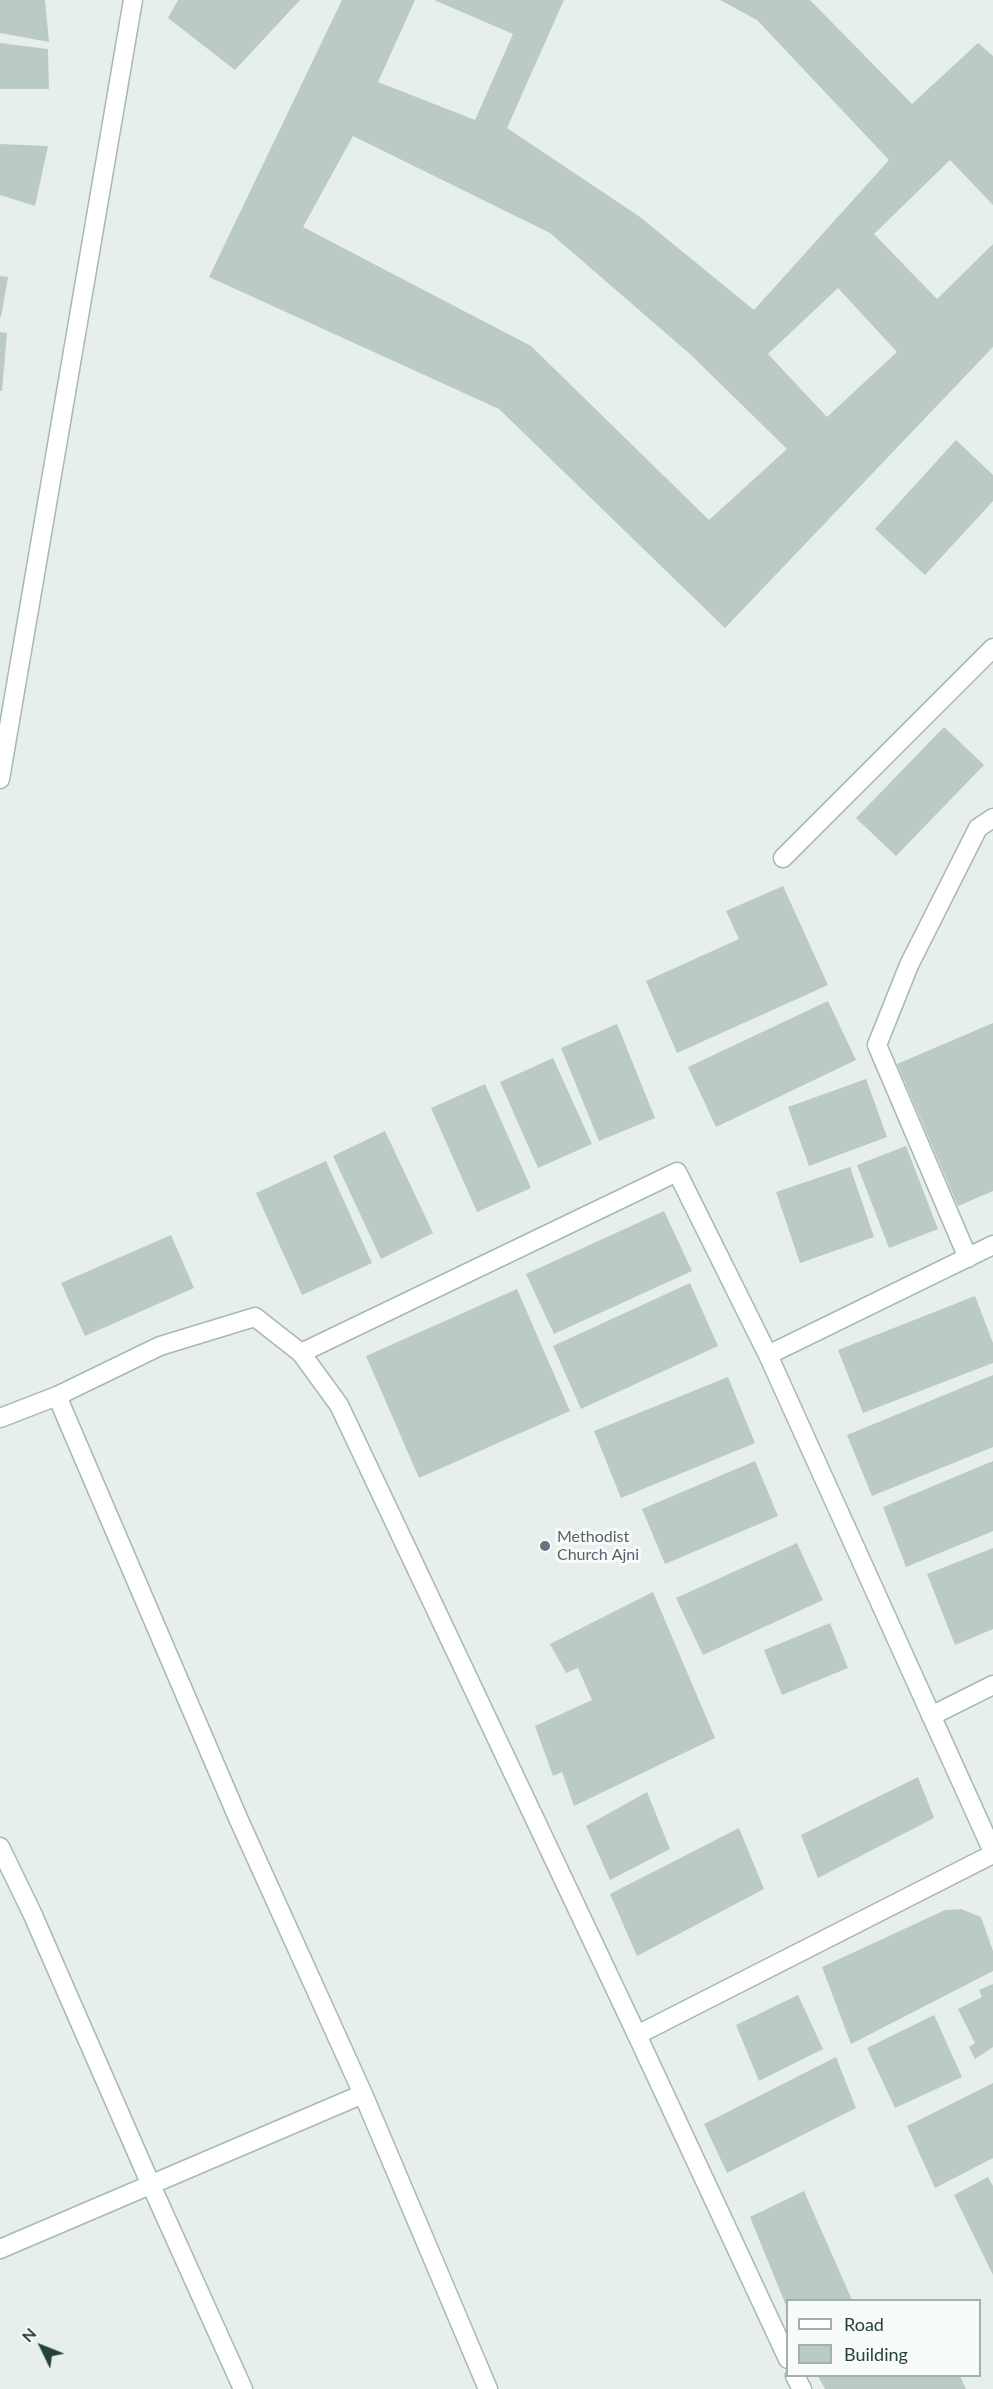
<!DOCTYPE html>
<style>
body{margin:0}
#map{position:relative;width:993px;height:2389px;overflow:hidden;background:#e6efeb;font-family:Lato,sans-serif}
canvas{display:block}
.legend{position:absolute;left:786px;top:2299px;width:195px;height:78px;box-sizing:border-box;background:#f7fbf9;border:2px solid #a3b1ad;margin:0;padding:8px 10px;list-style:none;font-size:18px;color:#24423a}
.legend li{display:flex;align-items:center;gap:12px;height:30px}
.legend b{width:30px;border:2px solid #a3b1ad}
.north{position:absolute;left:12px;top:2317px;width:60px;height:60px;-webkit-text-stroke:4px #f7fbf9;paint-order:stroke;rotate:313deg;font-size:16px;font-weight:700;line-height:24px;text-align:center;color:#24423a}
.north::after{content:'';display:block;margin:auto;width:21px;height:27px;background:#24423a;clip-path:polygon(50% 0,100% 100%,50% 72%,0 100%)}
</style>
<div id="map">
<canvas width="993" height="2389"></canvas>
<ul class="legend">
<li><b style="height:8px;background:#fff"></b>Road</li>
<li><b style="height:16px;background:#bbcac4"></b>Building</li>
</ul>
<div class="north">N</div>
</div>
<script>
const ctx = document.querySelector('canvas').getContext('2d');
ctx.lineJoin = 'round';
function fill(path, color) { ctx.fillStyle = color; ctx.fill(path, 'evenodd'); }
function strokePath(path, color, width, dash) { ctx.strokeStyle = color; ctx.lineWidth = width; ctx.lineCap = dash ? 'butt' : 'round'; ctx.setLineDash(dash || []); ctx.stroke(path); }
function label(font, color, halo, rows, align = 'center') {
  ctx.font = font + ' Lato,sans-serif'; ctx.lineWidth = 6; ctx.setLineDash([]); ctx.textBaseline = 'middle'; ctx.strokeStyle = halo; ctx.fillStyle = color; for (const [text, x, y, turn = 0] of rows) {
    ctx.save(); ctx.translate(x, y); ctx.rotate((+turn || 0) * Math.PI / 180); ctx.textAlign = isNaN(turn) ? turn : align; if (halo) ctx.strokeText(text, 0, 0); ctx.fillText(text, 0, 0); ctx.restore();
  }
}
fill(new Path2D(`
 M0,0h45l4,42 -49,-9z
 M178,0h122l-65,70 -67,-52z
 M342,0h73l-37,82 97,38 38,-86 -79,-34h130l-57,128 133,89 114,93 135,-150 -132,-140 -37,-20h90l102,104 66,-61 15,13v149l-43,-45 -76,74 63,65 56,-55v103l-268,281 -226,-219 -290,-132zM353,136l197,97 141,122 96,94 -78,71 -178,-174 -228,-119zM838,288l59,64 -70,65 -59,-63z
 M0,43l48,6 1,40h-49z
 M0,144l48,2 -13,60 -35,-11z
 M0,276l8,1 -7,40h-1z
 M0,332l7,1 -5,58h-2z
 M956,440l37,35v26l-68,74 -50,-46z
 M944,727l40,38 -88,91 -40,-38z
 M783,886l45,99 -151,68 -31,-72 93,-42 -13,-28z
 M828,1001l28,59 -140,67 -28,-60z
 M993,1023v168l-35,15 -61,-142z
 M617,1024l38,94 -56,23 -38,-93z
 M553,1058l39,86 -54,24 -38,-86z
 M866,1079l21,58 -78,29 -21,-59z
 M485,1084l46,104 -54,24 -46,-104z
 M385,1131l48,102 -52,26 -48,-103z
 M906,1146l32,83 -49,19 -32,-83z
 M326,1161l46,102 -70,32 -46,-102z
 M850,1167l24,70 -74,26 -24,-71z
 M664,1211l28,60 -138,63 -28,-60z
 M171,1235l23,53 -109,48 -24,-53z
 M690,1283l28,63 -137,63 -28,-63z
 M517,1289l53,122 -151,67 -53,-122z
 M975,1296l18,47v20l-130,50 -25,-63z
 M993,1375v72l-121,49 -25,-61z
 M728,1377l27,66 -134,55 -27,-67z
 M755,1461l23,55 -113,48 -23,-55z
 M993,1461v70l-87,36 -23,-60z
 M797,1543l26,57 -120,55 -27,-57z
 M993,1548v81l-38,16 -28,-71z
 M653,1592l62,146 -141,68 -12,-34 -9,4 -18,-50 57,-26 -14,-32 -12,5 -16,-29z
 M830,1623l18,45 -66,27 -18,-45z
 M918,1777l16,41 -116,60 -17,-43z
 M647,1792l23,57 -60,31 -24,-54z
 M739,1828l25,61 -127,67 -27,-62z
 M961,1909l20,8 12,34v20l-142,73 -29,-77 123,-57z
 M993,1984v63l-18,12 -6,-12 6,-4 -17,-34 24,-12 -3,-7z
 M798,1995l25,54 -64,32 -23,-56z
 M934,2015l28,62 -67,31 -28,-60z
 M836,2057l20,51 -129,65 -23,-49z
 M993,2083v75l-58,30 -28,-62z
 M988,2177l5,9v89l-39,-80z
 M804,2191l48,109h-64l-1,8 -37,-91z
 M818,2376h142l6,13h-141z`), '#bbcac4');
const service = new Path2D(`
 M783,858l210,-210`);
const minor = new Path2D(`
 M0,779l133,-779
 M968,1258l-91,-213 32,-80 69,-137 15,-10
 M301,1353l376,-181 91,183 225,497
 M768,1355l225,-110
 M57,1396l181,422 125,276
 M931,1716l62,-31
 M0,1847l32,66 119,272 92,204
 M637,2035l356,-181
 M0,2249l363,-155 125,295`);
const tertiary = new Path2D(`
 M0,1418l57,-22 103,-50 95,-29 46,36 38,52 298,630 151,324
 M795,2376l7,13`);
strokePath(service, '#a8b8b2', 21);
strokePath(minor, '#a8b8b2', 21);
strokePath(tertiary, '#a8b8b2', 21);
strokePath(service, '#fff', 18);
strokePath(minor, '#fff', 18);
strokePath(tertiary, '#fff', 18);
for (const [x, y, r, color] of [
 [545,1546,6,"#6b7280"]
]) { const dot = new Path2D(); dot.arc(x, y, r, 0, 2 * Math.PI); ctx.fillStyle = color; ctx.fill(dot); strokePath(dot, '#f7fbf9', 2); }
label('16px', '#5b616d', '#f7fbf9', [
 ["Methodist",557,1537],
 ["Church Ajni",557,1555]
], 'left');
</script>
